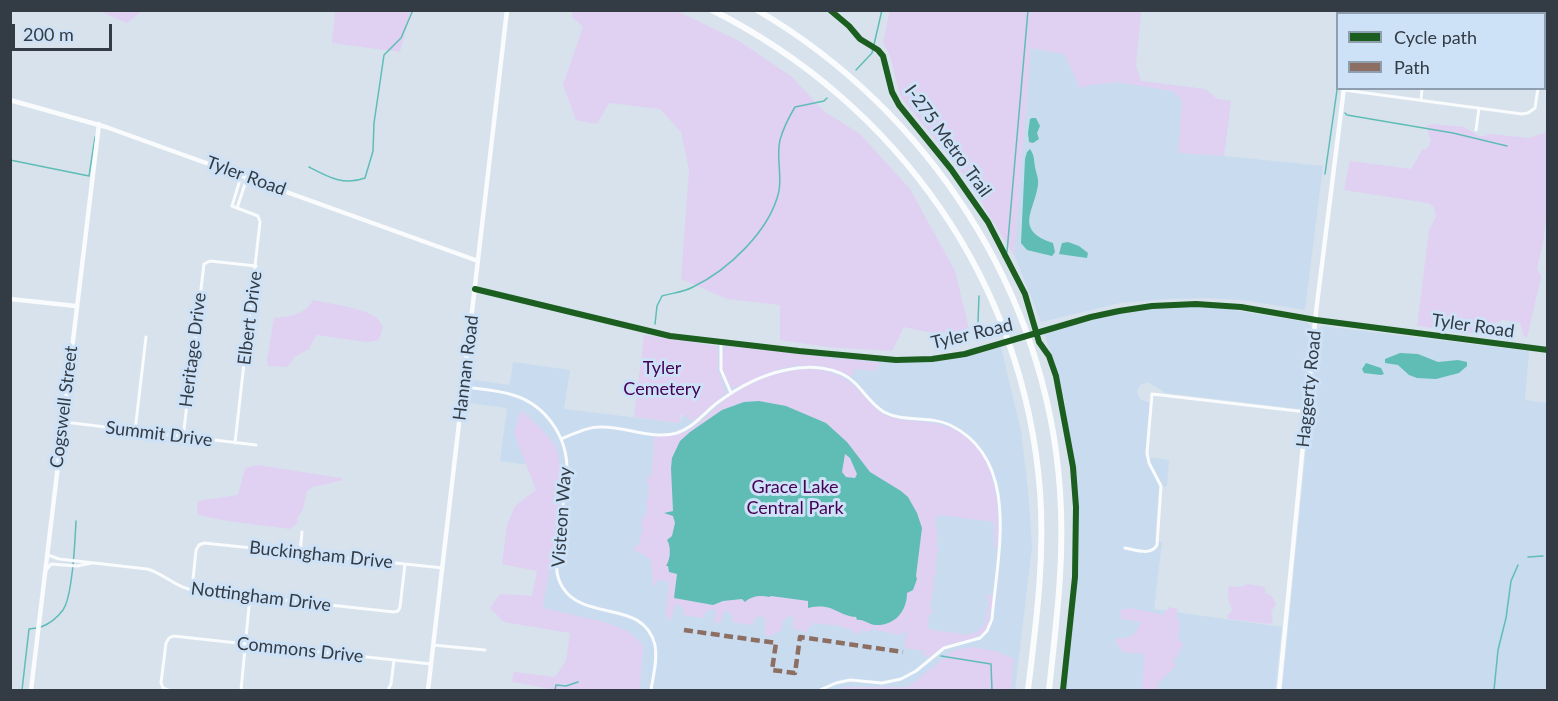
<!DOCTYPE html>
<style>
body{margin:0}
#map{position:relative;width:1558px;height:701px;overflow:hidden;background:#d7e2ed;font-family:Lato,sans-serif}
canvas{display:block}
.frame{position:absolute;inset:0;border:12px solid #333b44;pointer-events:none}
.legend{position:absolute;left:1336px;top:12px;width:210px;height:78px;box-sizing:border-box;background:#cde1f7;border:2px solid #8f9faf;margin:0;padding:8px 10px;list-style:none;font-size:18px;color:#333b44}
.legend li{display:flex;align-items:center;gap:12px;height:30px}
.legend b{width:30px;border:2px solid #8f9faf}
.scale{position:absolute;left:12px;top:24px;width:100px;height:27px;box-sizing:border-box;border:3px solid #333b44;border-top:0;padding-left:8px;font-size:18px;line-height:21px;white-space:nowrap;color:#333b44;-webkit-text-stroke:4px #cde1f7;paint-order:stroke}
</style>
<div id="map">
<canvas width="1558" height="701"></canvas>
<div class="frame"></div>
<ul class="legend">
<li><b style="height:8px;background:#1b5e20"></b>Cycle path</li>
<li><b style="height:8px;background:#8d6e63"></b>Path</li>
</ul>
<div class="scale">200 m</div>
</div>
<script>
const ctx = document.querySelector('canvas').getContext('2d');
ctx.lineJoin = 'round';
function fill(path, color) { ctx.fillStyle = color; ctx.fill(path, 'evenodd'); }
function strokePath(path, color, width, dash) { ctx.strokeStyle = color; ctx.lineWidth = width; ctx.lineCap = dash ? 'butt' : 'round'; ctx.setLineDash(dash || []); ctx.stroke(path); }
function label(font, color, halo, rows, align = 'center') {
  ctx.font = font + ' Lato,sans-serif'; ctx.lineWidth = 6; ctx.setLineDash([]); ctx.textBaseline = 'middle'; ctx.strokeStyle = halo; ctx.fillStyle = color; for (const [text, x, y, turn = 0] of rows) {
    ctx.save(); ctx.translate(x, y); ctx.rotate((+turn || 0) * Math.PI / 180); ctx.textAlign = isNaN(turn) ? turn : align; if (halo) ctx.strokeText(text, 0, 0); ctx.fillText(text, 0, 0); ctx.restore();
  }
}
fill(new Path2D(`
 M1030,48l106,18 5,15 64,8 12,10 14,2 -7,55 99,10 -18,144 -63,-10 -35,-2 -41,1 -46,4 -79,19 -27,-67z
 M1176,306l45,2 85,14 5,4 -8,78 -4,5 -133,-16 -18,-11 -8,3 -3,6 3,8 10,4 -5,54 24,3 -2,26 -8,2 -4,53 7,1 -8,67 128,18 -7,63h-209l13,-125 -2,-69 -12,-93 -6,-27 -15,-43 62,-18z
 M1322,326l207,25 -4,49 22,3v287h-265l36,-361z
 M707,345l196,18 30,-1 31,-5 37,-10 20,84 7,59 4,57 -17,143h-442l11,-69 -46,-7 21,-145 -59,-8 7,-53 -44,-6 3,-23 44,6 3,-23 57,8 -6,39 116,14z`), '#c8dbef');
fill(new Path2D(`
 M890,10l251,1 -5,55 5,15 64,8 12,10 14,2 -7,55 -46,-3 4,-52 -9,-10 -56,-9 -26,3 -11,3 -16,-34 -33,-6 -17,208 -46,-76 -68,-84 -10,-41 -7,-12z
 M99,11h43l-15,12z
 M335,11h76l-11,41 -68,-9z
 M573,11h104l62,30 53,36 32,34 36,23 50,55 45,82 15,62h-37l-29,-6 -12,24 -64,-4 -48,-7v-35l-53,-6 -46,-20 8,-109 -8,-38 -21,-23 -51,-6 -12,21 -21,-4 -13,-35 20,-58 -11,-10z
 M1433,124l31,3 15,9h5l7,-2 38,4 15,-5 3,-5v82l-4,33 -6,25 4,9 -14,61 -3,-2 -4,-13 -17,-3 -14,6 -1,9 -71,-9 12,-95 7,-15 -2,-9 -6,-4 -84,-13 6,-29 61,8 11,-19 6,-2 3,-8 -5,-14z
 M313,300c15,4 65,8 69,26 1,4 -2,10 -3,14l-12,2 -51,-7 -7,14 -15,8 -3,6 -5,4 -18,-1 -1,-5 7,-43c15,-1 31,-3 39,-18z
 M644,335l72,11 2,4v20l8,23 -33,28 -12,-7 -1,9 -46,-6z
 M726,346l107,12 5,3 1,-3 42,5 -4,5v3l-22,-2 -3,8c-25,-15 -57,-15 -84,-4 -11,5 -23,12 -35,15 -11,-9 -15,-30 -7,-42z
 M809,369c26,2 38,8 55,27 5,6 10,12 16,16 17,11 35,8 53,11 62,12 68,73 64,124l-6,2 3,-2v-25l-55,-7 -4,5 2,10 3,1 -3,1v17l3,2 -3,2 -2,17 3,2 -3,1 -2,17 2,1 -3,2 -2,16 3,1 -1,4h-3l-1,13 4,3 22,3 2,-2 1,3c10,1 15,1 24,-5l-1,-2 4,-1 5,-27 -3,-1 1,-4 6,3 -5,28 -4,7 -10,6 -28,7 -18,13 -8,-5h4v-2l-20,-3 3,-16 -4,-1 -1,8 -1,-4 -31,-6v3l-9,-2 -1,4 -8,-2v-3l-8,-1 -1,-2 -31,-3v4l-4,-1v6l-15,-3v-12l-5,-1 -2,4 -3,-1 -2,13 -6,-1v5l-10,-1v-18l-8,-1v3h-3l-1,6 -21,-3 1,-6 -3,-1v-3l-6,-1 -3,12 -7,-1 2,-12 -7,-1 -1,3h-3l-1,6 -21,-3 1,-6h-3l1,-3 -7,-1 -3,12h-2v4h-3l1,-4 -3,-1 4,-34 -12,-2 -2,6 -2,-1 -2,-24 -6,-6 -11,-4 2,-6h3l4,-18 -2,-2 1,-7 3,-1 2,-13 -3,-2 3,-1 2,-16 -2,-1 1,-7 3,-1 2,-14 -3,-1 3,-2 1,-22c8,-1 16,0 23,-2 18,-4 31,-22 45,-33 24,-19 57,-32 87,-33z
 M521,410c10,9 30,26 35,38 13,34 -7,121 -13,160l61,14 24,9 15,14 -3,45h-94v-2l-34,-6 2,-10 41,5 11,-16 4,-28 -66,-11 -14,-14 10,-14 32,2 5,-25 -35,-7 5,-39 8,-19 21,-16 -22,-57z
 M258,465l83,13 2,2 -30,7 -6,4 -4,18 -6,10 1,3 -8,7 -62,-8 -30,-6 -1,-5 1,-9 40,-6 7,-27z
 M1248,584l17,3v6c7,2 8,5 11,11l-5,8 2,10 -3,2 -42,-5 -1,-3 6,-6c-5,-7 -6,-15 -4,-24l12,1z
 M1169,607l8,2v10l3,3 -2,16 5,6 -4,9 -6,8 3,5 -17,16 -3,8h-14l2,-36 -21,-2 -7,-9v-5c14,2 19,-3 25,-16l-20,-3 -1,-9 11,-2 32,7z
 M972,647l24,4 18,8 -3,31h-170l1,-3h66l46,-37z`), '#e0d0f2');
fill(new Path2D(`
 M1032,118h4l4,8 -3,7 2,6 -6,4 -4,-1 -1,-9 2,-14z
 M1030,149c4,5 4,11 5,18 1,6 4,12 3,18 -4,27 -24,45 15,58l2,9 -3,4 -25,-6 -6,-7 4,-84 2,-7z
 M1068,242l11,4 9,7 -1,5 -28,-4 3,-11z
 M1400,353l18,1 20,8 20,-2 9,2v4l-8,7 -23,6 -19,-1 -8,-3 -11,-10 -13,-2v-4z
 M1366,363l15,5 3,6 -3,1 -17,-2 -2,-4z
 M759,401l27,5 40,17 21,19 23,30 31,19 7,6 9,16 5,15 -6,48 1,3 -4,11 -6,3c0,18 -12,33 -32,32 -8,-1 -11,-6 -18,-5l-1,-3c-20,-2 -23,-15 -48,-9v-7l-37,-5 -2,1c-8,-2 -18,-1 -24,5l-3,-3 -19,2 -10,4 -39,-7 3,-24 -8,-2 -1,-6h-2c5,-7 5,-20 1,-26l5,-4 3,-13 -2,-7 -9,-3 9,-2 -2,-43 1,-10 8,-17 10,-9 32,-22 22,-8zM845,454l5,4 7,16 -2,4 -9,-1 -4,-5z`), '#5fbdb6');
strokePath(new Path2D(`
 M1346,14l1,-4
 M856,70l16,-17 10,-43
 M1345,113l2,2 106,18 54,13
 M10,160l79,16 6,-39
 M309,167c19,10 35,19 56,11l8,-27 1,-28 10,-68 17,-17 12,-28
 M1325,174l13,-91
 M1003,257l4,-5 21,-242
 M978,322l1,-26
 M655,324l2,-18 5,-10c10,-3 22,-4 31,-9 35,-17 77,-56 86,-96 3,-17 -3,-35 1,-51 3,-11 9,-23 15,-33l29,-6 3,-3
 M1528,557l15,-1
 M41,627c8,-3 16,-9 22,-17 10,-14 12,-69 13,-89
 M941,656l50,8 1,26
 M22,690l7,-61 7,-1
 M555,690l1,-5 10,1 12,-4
 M1494,690l4,-40 8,-32 5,-37 7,-16`), '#5fbdb6', 1.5);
strokePath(new Path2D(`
 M1384,14v-4
 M1501,14l1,-4
 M1544,42l4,-24
 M1344,90l178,24 6,-1 7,-5 3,-20
 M1421,100l1,-12
 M1476,130l3,-22
 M237,208l10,-30
 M721,343v27l10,23
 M464,387c16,2 34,3 49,8 33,10 55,42 54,77 -1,22 -7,45 -8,68 -2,17 -6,33 4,48 22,34 81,11 92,57 3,15 -2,31 -4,45
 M64,422l192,23
 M135,431l11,-94
 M183,437l21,-173 6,-3 46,5
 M561,439c13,-5 25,-12 39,-12 25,-1 52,13 77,6 16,-5 27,-20 40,-30 20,-15 44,-28 69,-33 22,-5 52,-4 69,13 9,9 17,22 29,29 20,11 45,3 66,13 72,35 47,131 42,194l-5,12 -7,7 -36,10 -28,23 -15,8 -19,4 -32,-3 -14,3 -16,7
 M235,443l25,-221 -2,-6 -26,-10 7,-23 -1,-8
 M1125,548c11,2 26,8 32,-3l4,-59 -12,-23 -2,-10 5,-59 154,18
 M300,553l2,-21
 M48,555l11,4 88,10c16,4 28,18 45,21l202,22 4,-1 2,-4 5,-43
 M47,569l4,-5 26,2 15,-3
 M192,590l4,-40 3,-5 5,-2 239,25
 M433,645l52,5
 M168,690l-5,-2 -2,-5 5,-40 3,-5 4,-2 258,28
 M241,690l9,-94
 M388,690l3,-6 3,-24`), '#f9fbfc', 3);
strokePath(new Path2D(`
 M1353,14v-4
 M10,100l96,27 372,134
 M475,289l195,47 129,15 97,9 36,-1 33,-5 126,-37 28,-6 33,-5 44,-2 45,3 75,13 232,30
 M10,299l66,7
 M31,690l68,-566
 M428,690l79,-680
 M1279,690l37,-378 28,-224`), '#f9fbfc', 4.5);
strokePath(new Path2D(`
 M712,10c186,94 312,272 328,481 5,67 -4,133 -12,199
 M757,10c171,100 290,282 303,481 5,67 -4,133 -11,199`), '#f9fbfc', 6);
strokePath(new Path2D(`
 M684,630l92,13 -4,27 23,3 5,-36 103,15`), '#8d6e63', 4.5, [9, 4.5]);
strokePath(new Path2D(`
 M830,10l19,16 11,13 18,11 5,6 9,36 7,13 52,64 37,53 37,72 14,48 10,14 7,20 17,91 3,40 -1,70 -12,113
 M475,289l195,47 129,15 97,9 36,-1 33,-5 126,-37 28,-6 33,-5 44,-2 45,3 75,13 232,30`), '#1b5e20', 6);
label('18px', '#333b44', '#cde1f7', [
 ["I-275 Metro Trail",948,141,54],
 ["Tyler Road",246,176,20],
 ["Elbert Drive",250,318,-83],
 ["Tyler Road",1473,326,8],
 ["Tyler Road",972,334,-13],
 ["Heritage Drive",193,350,-83],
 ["Hannan Road",466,368,-83],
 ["Haggerty Road",1309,389,-84],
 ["Cogswell Street",64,407,-83],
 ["Summit Drive",159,434,7],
 ["Visteon Way",562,517,-86],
 ["Buckingham Drive",321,555,6],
 ["Nottingham Drive",261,597,7],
 ["Commons Drive",300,650,6]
]);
label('18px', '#450157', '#cde1f7', [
 ["Tyler",662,368],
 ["Cemetery",662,389],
 ["Grace Lake",795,487],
 ["Central Park",795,508]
]);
</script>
